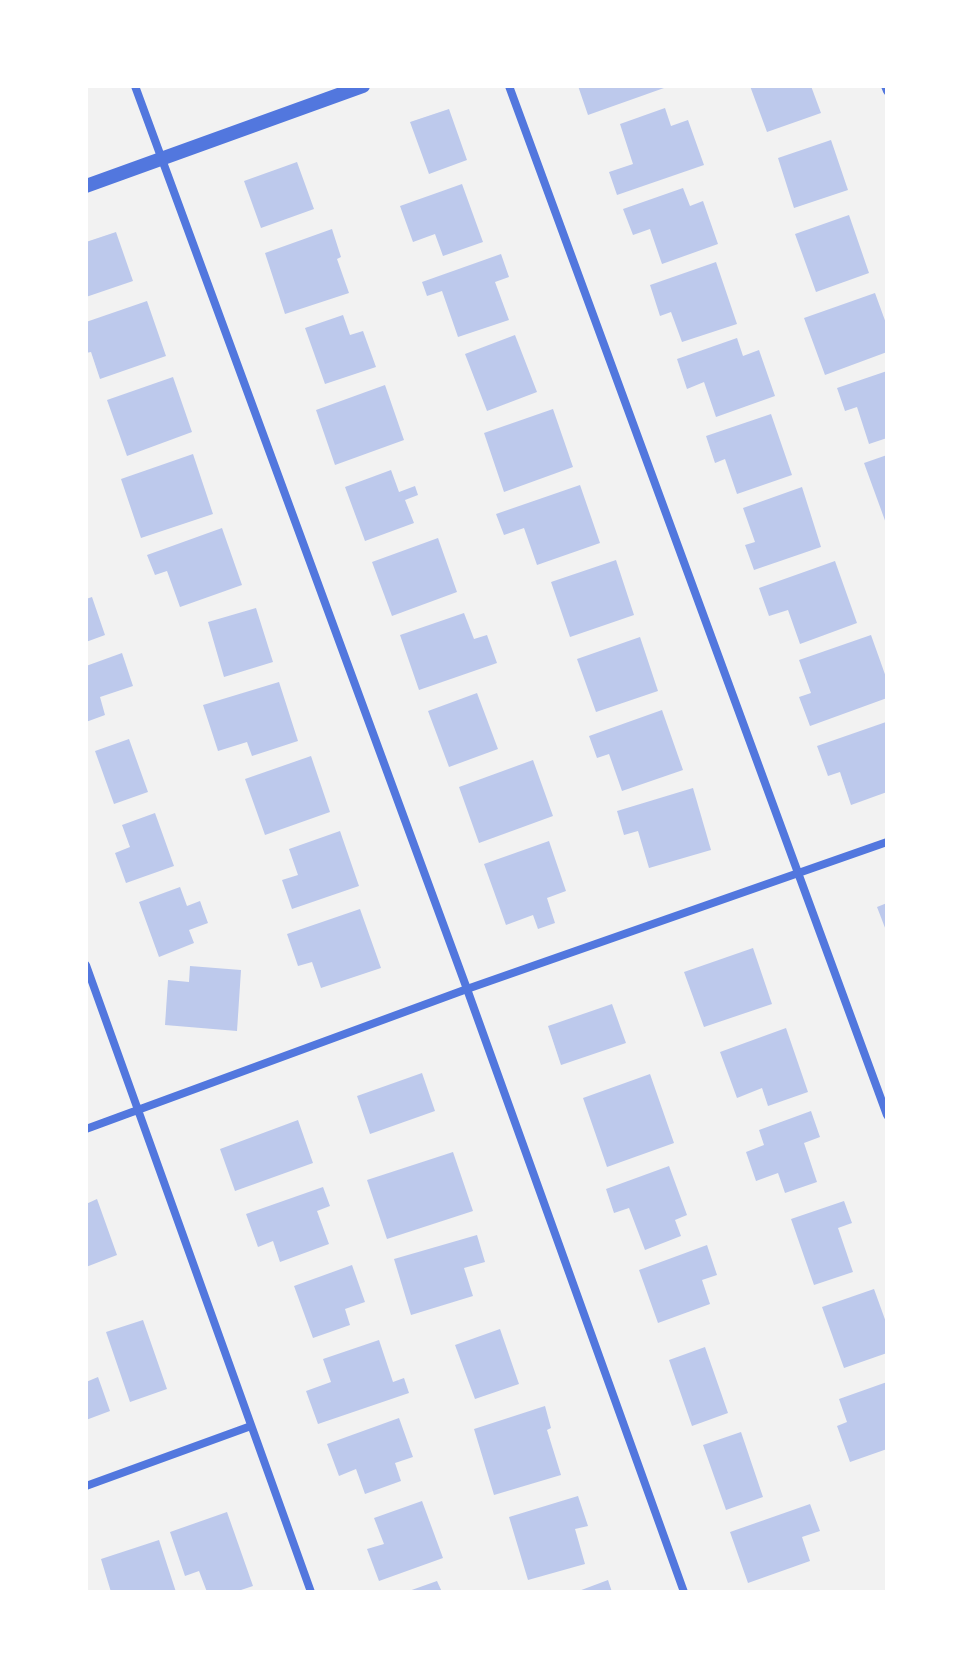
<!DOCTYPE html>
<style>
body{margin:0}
#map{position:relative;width:973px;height:1678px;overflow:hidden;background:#f2f2f2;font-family:Raleway,sans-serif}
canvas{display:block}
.frame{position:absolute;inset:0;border:88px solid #fff;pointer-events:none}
</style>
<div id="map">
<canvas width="973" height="1678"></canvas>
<div class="frame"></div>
</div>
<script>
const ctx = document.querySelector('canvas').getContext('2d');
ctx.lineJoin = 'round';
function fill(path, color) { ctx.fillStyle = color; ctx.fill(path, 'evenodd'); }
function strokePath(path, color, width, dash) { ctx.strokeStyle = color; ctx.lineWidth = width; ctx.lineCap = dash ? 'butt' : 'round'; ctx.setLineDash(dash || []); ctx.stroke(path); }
fill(new Path2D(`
 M578,86h85l1,2 -76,27z
 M750,86h61l10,27 -54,19z
 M665,108l6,18 17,-6 16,45 -87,30 -8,-23 24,-8 -13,-40z
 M449,109l18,51 -38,14 -19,-52z
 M831,140l17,50 -54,18 -16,-50z
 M297,162l17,47 -53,19 -17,-47z
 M462,184l21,58 -40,14 -8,-22 -22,8 -13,-36z
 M683,188l7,18 13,-5 15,43 -56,20 -12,-35 -17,6 -10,-26z
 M849,215l20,58 -53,19 -21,-58z
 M332,229l9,28 -4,2 12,34 -64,21 -20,-61z
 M116,232l17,49 -47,16v-55z
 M501,254l8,23 -14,5 14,38 -51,17 -16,-46 -15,5 -5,-14z
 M716,262l21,62 -55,18 -11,-30 -11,4 -10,-31z
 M875,293l12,33v26l-62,23 -21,-57z
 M147,301l19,55 -66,23 -9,-27 -5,1v-31z
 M343,315l7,20 13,-4 13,36 -51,17 -20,-56z
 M515,335l22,57 -50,19 -22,-57z
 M737,338l6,18 16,-6 16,46 -59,21 -12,-35 -17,7 -10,-30z
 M887,371v67l-18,6 -12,-37 -12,4 -8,-23z
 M173,377l19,55 -65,24 -20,-56z
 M385,385l19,55 -69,25 -19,-55z
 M553,409l20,58 -69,25 -20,-59z
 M771,414l21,61 -55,19 -12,-35 -10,4 -9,-27z
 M193,454l20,60 -72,24 -20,-59z
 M887,455v71l-23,-63z
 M391,470l8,22 16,-6 3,9 -13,5 9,23 -49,18 -20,-54z
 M580,485l20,58 -63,22 -13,-37 -20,7 -8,-21z
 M802,487l19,60 -67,23 -9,-25 10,-3 -12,-34z
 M222,528l20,57 -62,22 -13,-36 -12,4 -8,-20z
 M438,538l19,54 -65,24 -20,-54z
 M616,560l18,55 -64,22 -19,-55z
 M835,561l22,62 -57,21 -12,-34 -19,6 -10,-28z
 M92,597l13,38 -19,7v-43z
 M256,608l17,54 -49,15 -16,-55z
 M464,613l10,26 13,-4 10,28 -78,27 -19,-55z
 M871,635l16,45v18l-77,28 -11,-29 12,-4 -12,-33z
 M640,637l18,54 -62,21 -19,-53z
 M122,653l11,33 -33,11 5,18 -19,7v-56z
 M279,682l19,59 -46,15 -5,-14 -29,9 -15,-46z
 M477,693l21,56 -49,18 -21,-56z
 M662,710l21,60 -61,21 -13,-37 -12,4 -8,-22z
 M886,722l1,70 -36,13 -11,-33 -12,4 -11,-30z
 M129,739l19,53 -34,12 -19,-53z
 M311,756l19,56 -65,23 -20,-56z
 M533,760l20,56 -74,27 -20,-56z
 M693,788l18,62 -62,18 -11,-37 -14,4 -7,-24z
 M155,813l19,53 -48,17 -11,-30 15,-6 -8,-22z
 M340,831l19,55 -67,23 -10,-29 16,-5 -9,-26z
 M549,841l17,50 -19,7 8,25 -17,6 -5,-14 -27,10 -22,-61z
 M180,887l7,19 13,-5 8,22 -19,7 5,13 -35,14 -20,-55z
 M887,903v30l-10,-26z
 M360,909l21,59 -60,20 -9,-26 -14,4 -11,-32z
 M753,948l19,56 -68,23 -20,-55z
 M190,966l51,4 -4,61 -72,-6 3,-45 21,2z
 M612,1004l14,39 -65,22 -13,-39z
 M786,1028l22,64 -40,14 -6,-18 -25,10 -17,-46z
 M422,1073l13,38 -65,23 -13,-38z
 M650,1074l24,69 -67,24 -24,-69z
 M811,1111l9,26 -16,6 13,39 -32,11 -7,-20 -22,8 -10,-29 18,-7 -5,-15z
 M298,1120l15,43 -78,28 -15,-42z
 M453,1152l20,59 -86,28 -20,-59z
 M669,1166l18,49 -12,5 6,16 -36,14 -16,-42 -15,5 -8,-24z
 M323,1187l7,19 -13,5 12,33 -49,18 -7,-21 -15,6 -12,-33z
 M97,1199l20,56 -31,12v-63z
 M844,1201l8,22 -14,5 15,44 -39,13 -23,-66z
 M477,1235l8,27 -21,6 9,28 -62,19 -17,-56z
 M707,1245l10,30 -15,5 8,24 -52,19 -19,-53z
 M352,1265l13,37 -20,7 5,16 -37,13 -19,-52z
 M874,1289l13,36v28l-43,15 -22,-61z
 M143,1320l24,69 -37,13 -24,-70z
 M500,1329l19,55 -44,15 -20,-54z
 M379,1340l14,42 11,-4 5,15 -91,31 -12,-33 25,-9 -8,-23z
 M705,1347l23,66 -36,13 -23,-66z
 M98,1377l12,34 -24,9v-38z
 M887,1382v67l-37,13 -13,-36 10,-4 -8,-23z
 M545,1406l6,22 -4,2 14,45 -67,20 -20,-66z
 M399,1418l14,39 -18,6 6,18 -36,13 -9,-25 -17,7 -12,-32z
 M741,1432l22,65 -37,13 -23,-65z
 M578,1496l10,30 -13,3 10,35 -57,16 -19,-63z
 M422,1501l21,57 -64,23 -12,-32 17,-5 -10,-26z
 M810,1504l10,27 -18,6 8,24 -62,22 -18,-51z
 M227,1512l26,74 -18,6h-28l-8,-21 -14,5 -15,-44z
 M159,1540l17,52h-65l-10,-33z
 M608,1580l4,12h-36z
 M437,1581l5,11h-36z`), '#bdc9ec');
strokePath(new Path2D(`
 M135,86l332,903 217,603
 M509,86l378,1029
 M885,86l2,5
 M86,965l225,627
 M86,1129l381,-140 420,-147
 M86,1486l165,-60`), '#5277de', 8);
strokePath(new Path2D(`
 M86,186l277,-100`), '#5277de', 14);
</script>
